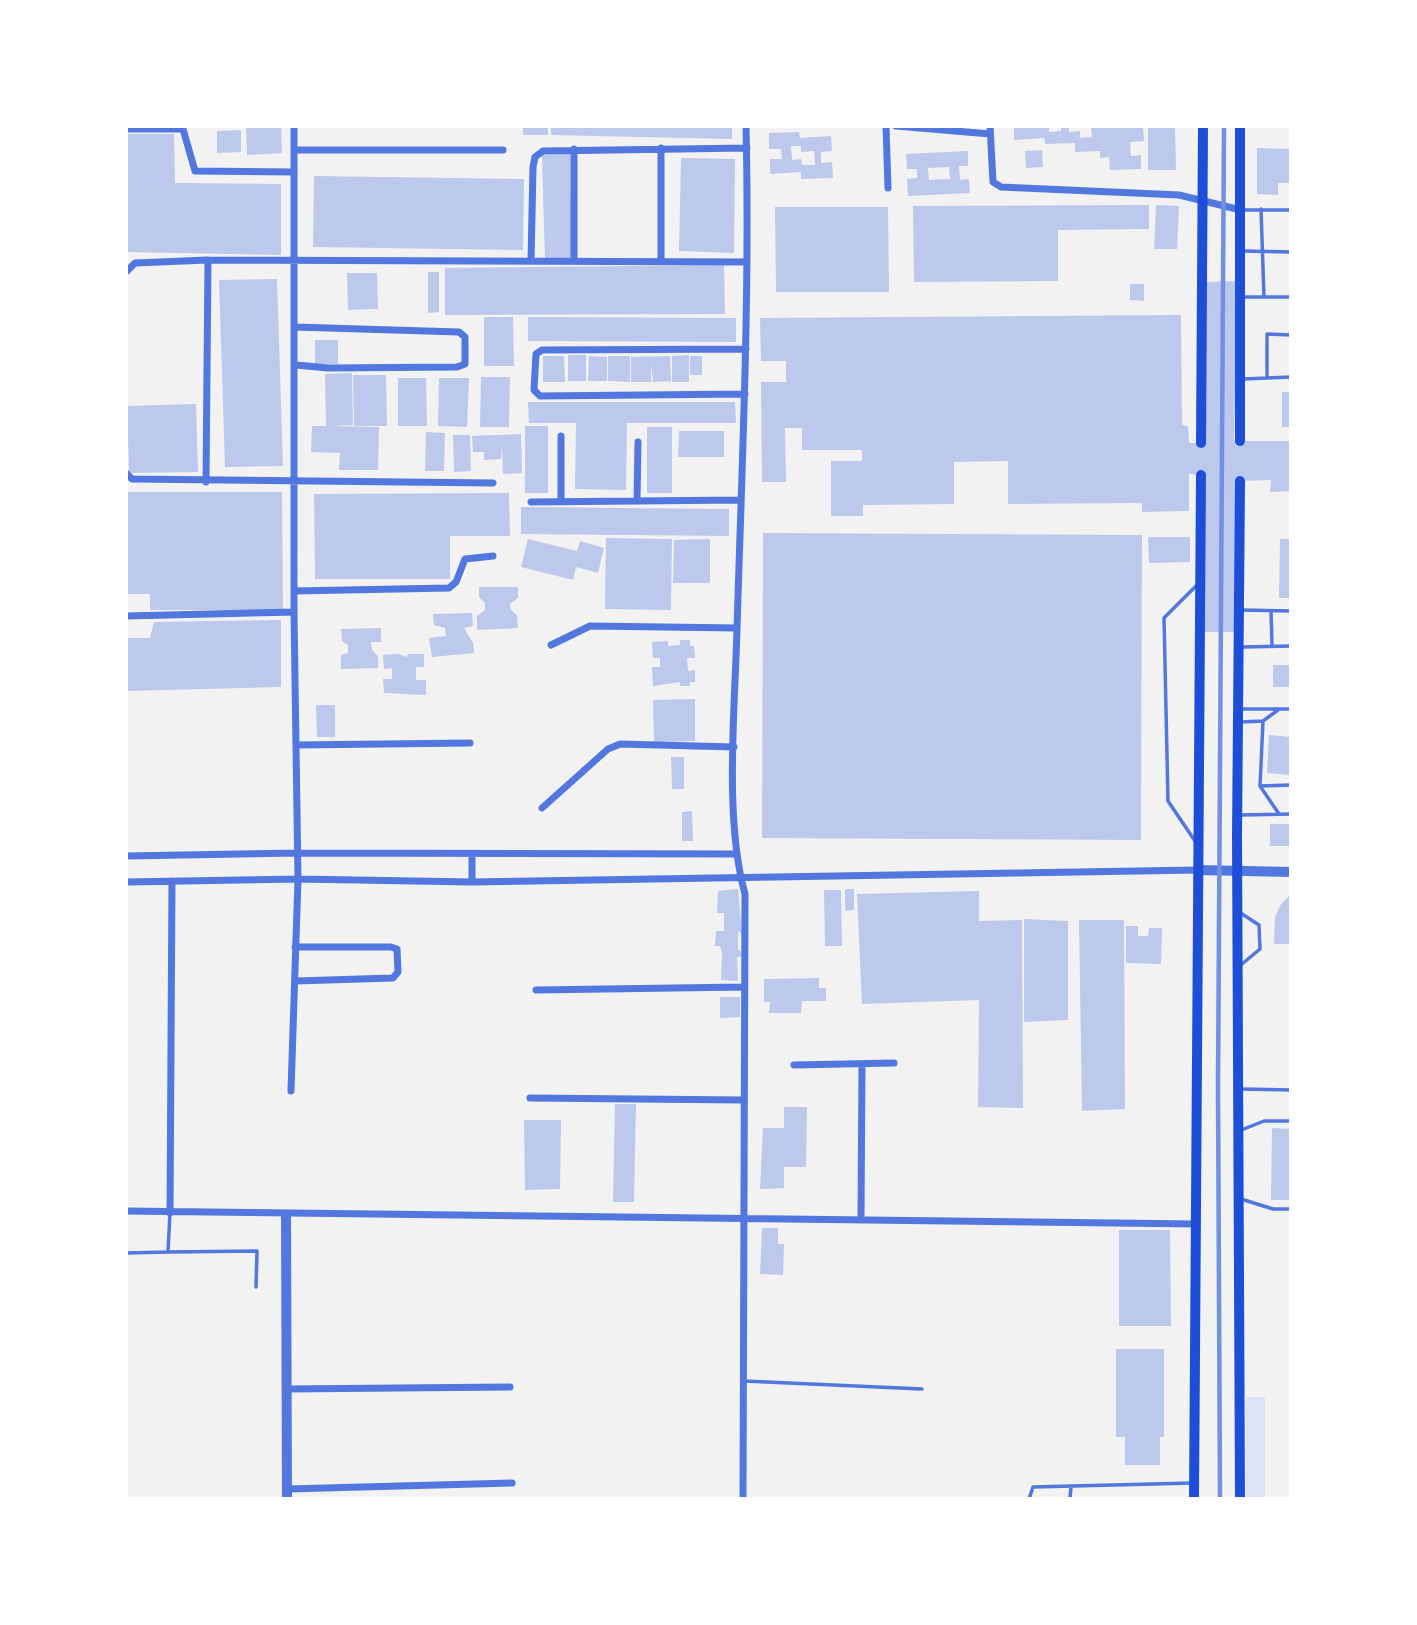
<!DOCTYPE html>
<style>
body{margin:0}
#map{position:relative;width:1417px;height:1625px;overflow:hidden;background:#f2f2f2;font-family:"PT Sans",sans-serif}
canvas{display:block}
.frame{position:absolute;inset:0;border:128px solid #fff;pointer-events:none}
</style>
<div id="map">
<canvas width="1417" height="1625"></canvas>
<div class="frame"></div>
</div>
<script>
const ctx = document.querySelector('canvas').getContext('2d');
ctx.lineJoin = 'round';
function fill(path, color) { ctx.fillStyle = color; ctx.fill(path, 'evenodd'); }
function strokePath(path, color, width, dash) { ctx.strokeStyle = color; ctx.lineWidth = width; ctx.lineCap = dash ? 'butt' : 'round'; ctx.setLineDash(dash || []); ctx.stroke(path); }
fill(new Path2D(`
 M1246,1397h19v102h-19z`), '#dbe4f7');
fill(new Path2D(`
 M246,126h35l1,27 -35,2z
 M523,126h25v9h-25z
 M551,126h181v13l-181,-4z
 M1014,126h35v6l12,-1v-5h8v6l11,-1v7l12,-1 -1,-11 52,1 1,14 -14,1 1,14 10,-1v14l-31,1 -1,-13 -9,1v-7l-25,1v-9l-30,1 -1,-6 -30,2z
 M1148,126h27l1,44h-28z
 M241,130v22l-24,1v-22z
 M799,132l1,6 31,-2 1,15 -11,1v11l11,-1 1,16 -32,1v-7l-31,2v-15h12l-1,-10h-12v-16zM791,146h10v6l13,-1 1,14h-13l-1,-6 -9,1z
 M126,134h48l1,49 106,1v71l-155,-3z
 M1257,148l34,1v34h-13v12l-21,-1z
 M1042,150l1,17 -17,1 -1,-17z
 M968,151v15h-9l1,14 9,-1 1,14 -62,3 -1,-17 10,-1v-9h-10l-1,-15zM949,167l1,12 -21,1 -1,-12z
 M570,154l2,105h-27l-3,-104z
 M681,158l54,1 -1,94 -55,-2z
 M314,176l210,3 -1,71 -210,-3z
 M1149,205v24l-91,1v51l-144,1 -1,-76z
 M1156,205l23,1 -2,43h-23z
 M775,207h113l1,85h-113z
 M724,265l1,49 -280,1v-47z
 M428,272h11v40l-11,1z
 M347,273h30l1,36 -30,1z
 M277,279l6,187 -58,1 -6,-187z
 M1237,281l-3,160h57v50l-21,1 1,-12 -31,1 -5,151h-30v-157l-16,-1v37l-47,1v-9l-134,1v-43l-54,1v42l-91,1v11h-32v-55h31v-11h-60v-22h-17l1,54h-24l-1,-100h25v-21h-25l-1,-43 421,-3 1,110 6,1 1,17h17l-2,-161z
 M1130,284h14v17l-14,-1z
 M484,317h29l1,49h-30z
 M528,317l208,1v24l-208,-1z
 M315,340h23v24h-23z
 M568,355h18v26h-18z
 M689,355v27h-17v-26z
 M543,356h21l1,26h-22z
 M589,356l18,1v24h-19z
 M608,356h22v26l-22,-1z
 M670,356l1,25 -18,1 -2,-18v18h-20v-25z
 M690,356h12v19h-12z
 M352,373l1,52 -20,1 46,1 -1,43h-39l1,-17 -29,-1 1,-26h14l-1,-52z
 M353,375h33l1,51h-33z
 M481,377h29l-1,50h-29z
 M398,378h28l1,48h-29z
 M439,378h30l-2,49 -29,-1z
 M1282,392h9v35h-9z
 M528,402h207l1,21h-109l-1,67 -51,-1 1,-66h-47z
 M196,404l2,68 -69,1 -2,-67z
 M525,426h23v67h-23z
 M647,427h25v66h-25z
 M679,431h45v26h-46z
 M426,432l19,1 -1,38h-19z
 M521,434l1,39 -19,1 -1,-29 -1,14 -17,1v-8h-11l-1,-16z
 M453,435h17l1,36 -17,1z
 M126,492h156l1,118h-133v-16h-24z
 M509,493l1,43h-60v43h-135l-1,-85z
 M521,507l208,2v27l-208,-2z
 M763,533l379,2 -1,305 -379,-2z
 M1148,537h42v25l-41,1z
 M606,538l66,1 -1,71 -66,-1z
 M528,539l49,12 3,-10 24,7 -6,25 -22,-6 -3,13 -52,-13z
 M710,539v44h-37l1,-43z
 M1280,539h11v59h-12z
 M479,587h39v11l-8,6 1,6 6,5 1,13 -41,2v-14l8,-6v-7l-6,-6z
 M472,613l1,13 -9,2 9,15 1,10 -42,4 -3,-19 17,-2 -1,-8 -11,-3 -1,-11z
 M281,620v67l-155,4v-53h24l4,-16z
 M381,628v14h-10l1,8 6,6v12l-37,1v-14l7,-2v-8l-6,-4 -1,-12z
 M680,640h10v6h4l1,12h-8l1,13 7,-1v12h-5v4h-10v-4l-27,4 -1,-19h8v-9h-7l-1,-16 16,-1v5l12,-1z
 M399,654l8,3 1,-3h16v13h-8v13h10v15l-42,-2 -1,-14h9v-11l-8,1 -1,-14z
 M1273,665h18v22h-18z
 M695,699v42l-41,1 -1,-42z
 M316,705h19v32h-18z
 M1269,735l22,2v38l-24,-2z
 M671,757h13v32h-12z
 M692,811l1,30h-11v-29z
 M1270,824h21v22h-21z
 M738,889l4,45 -4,-3v18l3,3v5h-4l1,24 -17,-1 1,-28 -2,-6h-5l1,-15h8v-18h-7l1,-22z
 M845,889h9v21l-9,1z
 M824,890h17l1,56h-17z
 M979,891v30l43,-1 1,188 -45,-1 1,-107 -117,4 -5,-110z
 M1291,894v50h-17l1,-27 6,-13z
 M1024,919l44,2v99l-44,2z
 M1079,920h45l1,189 -43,2z
 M1126,926h12v10h10l1,-8h13l-1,36 -35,-1z
 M819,978v10h7v13h-24l-1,12h-32l1,-11h-6v-23z
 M720,997h20v20l-20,1z
 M615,1104h21l-2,98h-21z
 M784,1107h23l-1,60h-22v21l-24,1 3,-61h21z
 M524,1120h37l-1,69 -35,1z
 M1272,1128l19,1v71h-20z
 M762,1228h16v16h6l-1,31 -23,-1z
 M1119,1230h51l1,96h-52z
 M1116,1349h48v88h-4v28h-35v-28h-9z`), '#bdc9ec');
strokePath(new Path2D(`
 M1261,209l3,88
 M1241,210h50
 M1243,251l48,1
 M1243,297h48
 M1267,378v-44l24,1
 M1243,379l48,-2
 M1241,610l50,1
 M1271,611l1,34
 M1242,647l49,-1
 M1241,709h50
 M1263,721l-3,65 31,-1
 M1240,722l23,-1 15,-11
 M1260,786l19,28
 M1241,815l50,-1
 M1195,841l-27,-40 -4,-183 34,-34
 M1239,912l20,13 1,24 -18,15
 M1241,1089l50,1
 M1239,1131l25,-10h27
 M1241,1199l32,10h18
 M168,1252l89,-1 -1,36
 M126,1253l42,-1 2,-39
 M744,1381l178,8
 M1029,1499l4,-12 160,-4
 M1070,1499l1,-13`), '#5277de', 3.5);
strokePath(new Path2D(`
 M886,126l2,62
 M896,126l94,8
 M990,126l3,56 8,5 178,8 62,15
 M126,129h57l12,42 98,1
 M294,150h209
 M574,260v-111
 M531,261l2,-94 2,-10 8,-6 204,-3
 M661,261v-113
 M126,272l9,-9 73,-3 539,2
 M295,327l164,5 6,5v27l-8,3 -129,1 -32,-3
 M745,394l-205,2 -6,-6 2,-36 6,-4 204,-1
 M561,436v65
 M126,473l6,6 361,4
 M206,482l2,-222
 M637,501l1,-59
 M531,502l209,-2
 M294,591l155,-3 7,-6 9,-23 28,-3
 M126,616l168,-4
 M551,645l39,-19 147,2
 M296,745l174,-2
 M542,808l66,-59 12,-5 114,3
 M472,854v28
 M126,856l171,-3 440,1
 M126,882l172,-3 174,3 726,-12
 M295,981l98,-3 5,-6 -1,-23 -6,-2h-96
 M536,990l207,-3
 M794,1065l100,-2
 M291,1091l7,-212 -4,-267v-486
 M530,1098l213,2
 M126,1211l1071,13
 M170,1213l2,-332
 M861,1219l1,-155
 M286,1389l224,-2
 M287,1489l225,-6
 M743,1499l2,-605c-21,-75 -10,-186 -8,-265 5,-167 13,-335 9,-503`), '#5277de', 7);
strokePath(new Path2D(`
 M1198,870l93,2
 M286,1215l1,284`), '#5277de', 10);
strokePath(new Path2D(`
 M1240,441v-315
 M1201,443l2,-317
 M1240,481l-3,355 3,663
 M1194,1499l7,-1024`), '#1d4ed8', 10);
strokePath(new Path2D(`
 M1220,1499l-2,-414 6,-959`), '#7290e2', 4.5);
</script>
